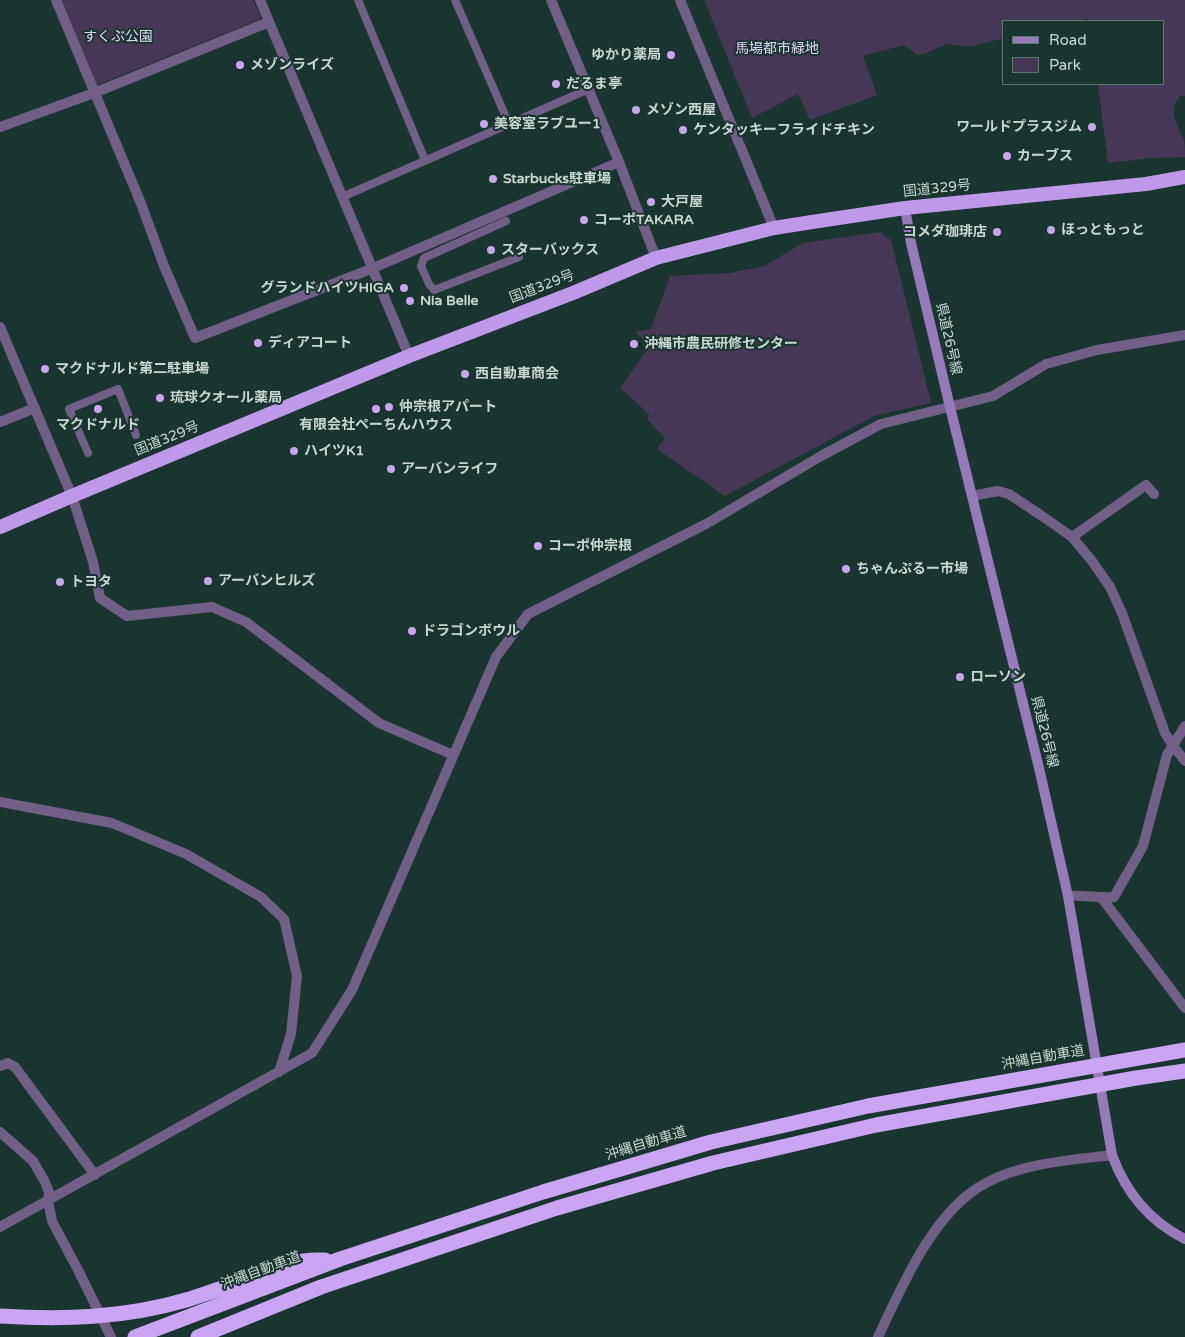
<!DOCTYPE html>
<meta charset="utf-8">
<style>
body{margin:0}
#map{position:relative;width:1185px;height:1337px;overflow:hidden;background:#19352f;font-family:"Varela Round",sans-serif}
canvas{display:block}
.legend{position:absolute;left:1002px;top:20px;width:162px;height:65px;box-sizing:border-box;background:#19352f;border:1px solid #5f7671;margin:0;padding:6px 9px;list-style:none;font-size:15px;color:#c7d7d3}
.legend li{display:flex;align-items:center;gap:10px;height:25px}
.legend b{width:25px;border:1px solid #5f7671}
</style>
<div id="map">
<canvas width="1185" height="1337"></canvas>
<ul class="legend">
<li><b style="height:6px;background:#9879b9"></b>Road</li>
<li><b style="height:14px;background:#463757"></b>Park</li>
</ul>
</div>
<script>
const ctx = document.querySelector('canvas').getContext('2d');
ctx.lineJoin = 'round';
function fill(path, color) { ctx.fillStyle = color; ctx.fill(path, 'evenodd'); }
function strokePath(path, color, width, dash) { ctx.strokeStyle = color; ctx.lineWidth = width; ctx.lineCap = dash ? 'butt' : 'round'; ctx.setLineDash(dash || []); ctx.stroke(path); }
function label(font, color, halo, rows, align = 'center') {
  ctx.font = font + ' "Varela Round","Noto Sans JP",sans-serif'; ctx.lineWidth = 4; ctx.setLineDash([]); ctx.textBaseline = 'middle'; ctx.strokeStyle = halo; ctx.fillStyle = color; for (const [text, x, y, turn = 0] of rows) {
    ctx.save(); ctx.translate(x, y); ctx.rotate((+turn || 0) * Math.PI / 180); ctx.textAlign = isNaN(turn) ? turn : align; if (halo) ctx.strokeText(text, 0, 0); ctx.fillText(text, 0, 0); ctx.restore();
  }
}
fill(new Path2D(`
 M61,0h192l8,19 -164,66z
 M704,0h481v96h-5c-14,15 -1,29 4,45 1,5 1,11 1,16l-34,1 -43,5 -10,-79h66v-63h-75l-1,-3 -8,3h-76v17l-34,9 -23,-3 -23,10 -7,1 -13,-10 -41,11 14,39 -67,25 -12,-26 -46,24z
 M880,232l11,8 40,163 -57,13 -149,80 -68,-47 8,-11 -18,-19 2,-5 -29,-26 29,-41 -13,-15 15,-3 19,-53 60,-3 34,-7 39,-23z`), '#463757');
strokePath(new Path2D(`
 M358,0l67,160
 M455,0l54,124
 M342,197l247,-108
 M506,221l-82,37 -3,8 8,18 5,6 85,-33
 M88,453l-19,-44 49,-20 18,46`), '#725f87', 8);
strokePath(new Path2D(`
 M56,0l84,201 24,65 31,72 176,-69 248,-107
 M260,0l149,356
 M551,0l68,162 37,96
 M0,127l94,-34 175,-71
 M0,422l35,-14
 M72,496l21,66 7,36 27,18 85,-9 34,15 133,101 74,32
 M972,496l26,-5 11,3 36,24 27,19 20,24 18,26 12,26 43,120 8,13 12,15
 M1072,537l74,-52 8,9
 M0,802l112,21 74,31 75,43 23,22 13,57 -6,58 -12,38
 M1068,896c16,-1 30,2 46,1l29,-51 24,-91 18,-29
 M1101,897l84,111
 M0,1066l8,-3 7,4 80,108
 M0,1132l33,29 12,21 4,10 -1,9 4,20 27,51 32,65
 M0,1227l312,-174 40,-63 144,-333 32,-43 178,-90 115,-68 60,-32 112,-28 53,-32 51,-14 88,-15
 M878,1337c24,-51 56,-127 108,-154 36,-20 86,-23 126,-28`), '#725f87', 10);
strokePath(new Path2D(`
 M680,0l94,228
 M0,327l72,169`), '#725f87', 10);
strokePath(new Path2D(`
 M905,208l6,35 39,164 89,361 29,128 44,259c14,38 37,66 73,84`), '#9879b9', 10);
strokePath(new Path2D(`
 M0,527l72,-31 337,-140 164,-63 83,-35 118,-30 38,-6 93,-14 241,-24 39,-7`), '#c098ea', 14);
strokePath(new Path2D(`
 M0,1316c63,4 125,2 186,-16 38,-11 74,-28 112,-38 9,-3 18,-2 27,-2
 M135,1337l205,-78 203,-67 168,-50 157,-36 317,-56
 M198,1337l123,-50 236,-79 156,-45 163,-38 260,-47 49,-7`), '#cba4f4', 15);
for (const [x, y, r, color] of [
 [671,55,5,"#c9a5ee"],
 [240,65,5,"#c9a5ee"],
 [556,84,5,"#c9a5ee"],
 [636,110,5,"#c9a5ee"],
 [484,124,5,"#c9a5ee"],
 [1092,127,5,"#c9a5ee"],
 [683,130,5,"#c9a5ee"],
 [1007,156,5,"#c9a5ee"],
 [493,179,5,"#c9a5ee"],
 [651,202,5,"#c9a5ee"],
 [584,220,5,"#c9a5ee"],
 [1051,230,5,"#c9a5ee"],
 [997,232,5,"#c9a5ee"],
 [491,250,5,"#c9a5ee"],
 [404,288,5,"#c9a5ee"],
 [410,301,5,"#c9a5ee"],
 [258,343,5,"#c9a5ee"],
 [634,344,5,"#c9a5ee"],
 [45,369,5,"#c9a5ee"],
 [465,374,5,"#c9a5ee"],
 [160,398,5,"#c9a5ee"],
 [389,407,5,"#c9a5ee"],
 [98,409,5,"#c9a5ee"],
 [376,409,5,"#c9a5ee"],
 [294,451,5,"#c9a5ee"],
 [391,469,5,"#c9a5ee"],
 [538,546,5,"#c9a5ee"],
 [846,569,5,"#c9a5ee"],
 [208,581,5,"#c9a5ee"],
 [60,582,5,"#c9a5ee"],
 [412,631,5,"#c9a5ee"],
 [960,677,5,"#c9a5ee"]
]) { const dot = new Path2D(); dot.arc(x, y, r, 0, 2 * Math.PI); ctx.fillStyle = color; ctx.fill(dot); strokePath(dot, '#19352f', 2); }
label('14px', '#e5d6f7', '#19352f', [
 ["すくぶ公園",118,37],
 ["馬場都市緑地",777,49]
]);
label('bold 14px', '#c7d7d3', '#19352f', [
 ["ゆかり薬局",661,55,"right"],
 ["メゾンライズ",250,65],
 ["だるま亭",566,84],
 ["メゾン西屋",646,110],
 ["美容室ラブユー1",494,124],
 ["ワールドプラスジム",1082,127,"right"],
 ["ケンタッキーフライドチキン",693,130],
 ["カーブス",1017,156],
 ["Starbucks駐車場",503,179],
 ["大戸屋",661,202],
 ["コーポTAKARA",594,220],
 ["ほっともっと",1061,230],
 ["コメダ珈琲店",987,232,"right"],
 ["スターバックス",501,250],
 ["グランドハイツHIGA",394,288,"right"],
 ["Nia Belle",420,301],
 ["ディアコート",268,343],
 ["沖縄市農民研修センター",644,344],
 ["マクドナルド第二駐車場",55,369],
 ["西自動車商会",475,374],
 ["琉球クオール薬局",170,398],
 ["仲宗根アパート",399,407],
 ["マクドナルド",98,425,"center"],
 ["有限会社ぺーちんハウス",376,425,"center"],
 ["ハイツK1",304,451],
 ["アーバンライフ",401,469],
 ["コーポ仲宗根",548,546],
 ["ちゃんぷるー市場",856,569],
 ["アーバンヒルズ",218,581],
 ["トヨタ",70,582],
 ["ドラゴンボウル",422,631],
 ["ローソン",970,677]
], 'left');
label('14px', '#c7d7d3', '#19352f', [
 ["国道329号",937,189,-6],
 ["国道329号",542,287,-21],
 ["県道26号線",948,339,77],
 ["国道329号",167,439,-22],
 ["県道26号線",1044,732,76],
 ["沖縄自動車道",1043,1058,-10],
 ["沖縄自動車道",646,1144,-17],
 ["沖縄自動車道",261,1271,-20]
]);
</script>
